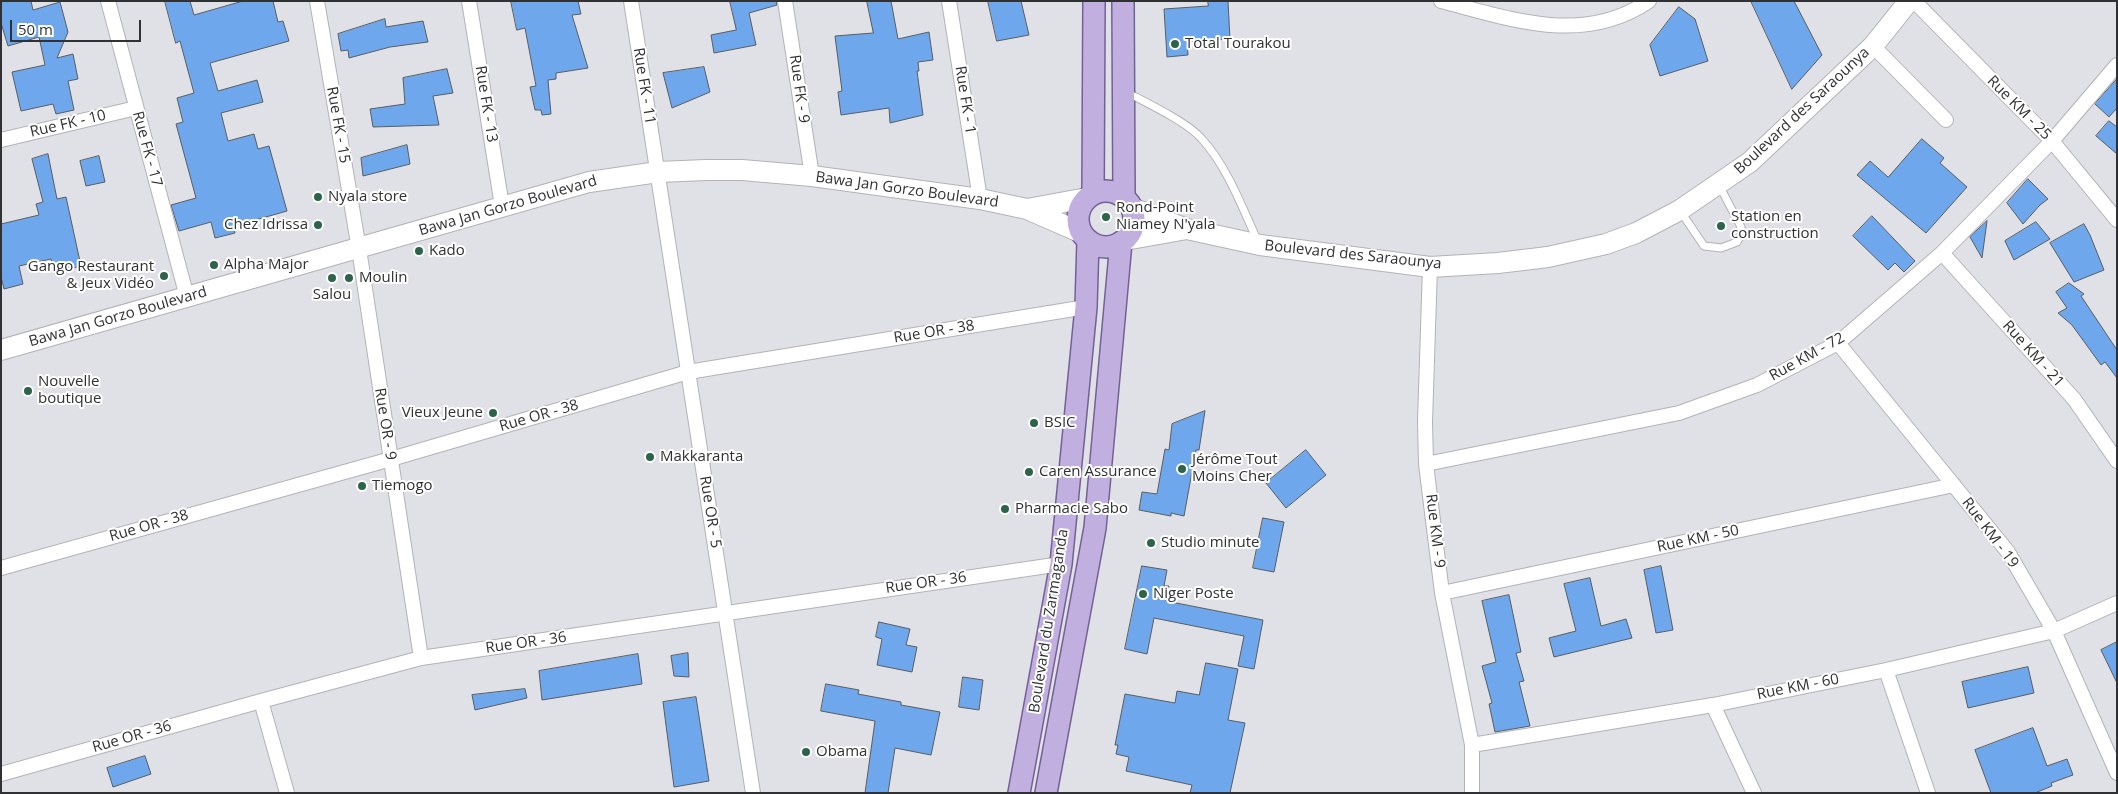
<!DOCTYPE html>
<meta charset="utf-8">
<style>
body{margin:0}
#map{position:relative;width:2118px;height:794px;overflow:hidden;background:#e0e1e7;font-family:"Open Sans",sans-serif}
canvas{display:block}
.frame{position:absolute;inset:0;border:2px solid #303133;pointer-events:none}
.scale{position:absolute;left:10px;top:20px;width:131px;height:22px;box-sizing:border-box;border:2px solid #303133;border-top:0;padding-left:6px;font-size:15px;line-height:18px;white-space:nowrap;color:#303133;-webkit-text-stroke:4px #fff;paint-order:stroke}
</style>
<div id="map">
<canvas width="2118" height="794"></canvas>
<div class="frame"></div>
<div class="scale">50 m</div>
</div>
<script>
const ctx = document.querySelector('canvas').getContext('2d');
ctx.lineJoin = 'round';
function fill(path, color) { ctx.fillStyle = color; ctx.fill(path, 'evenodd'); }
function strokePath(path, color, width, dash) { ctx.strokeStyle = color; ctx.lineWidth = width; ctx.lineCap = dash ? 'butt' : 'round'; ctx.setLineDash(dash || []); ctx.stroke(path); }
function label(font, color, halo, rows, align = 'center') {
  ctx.font = font + ' "Open Sans",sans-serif'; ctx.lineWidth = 4; ctx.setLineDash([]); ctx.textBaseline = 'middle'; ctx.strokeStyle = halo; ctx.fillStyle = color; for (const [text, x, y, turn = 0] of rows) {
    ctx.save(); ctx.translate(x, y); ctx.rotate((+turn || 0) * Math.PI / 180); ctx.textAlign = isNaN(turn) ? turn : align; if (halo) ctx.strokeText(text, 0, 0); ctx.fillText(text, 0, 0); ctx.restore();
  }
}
const building = new Path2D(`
 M1,1h30l2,9 27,-8 8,30 -11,26 16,-4 5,25 -10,2 6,29 -18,4 -3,-10 -32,7 -9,-39 33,-7 -6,-28 -31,9 -7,-23z
 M165,1h25l4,14 49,-14h30l5,21 5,-1 6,20 -79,22 8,28 39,-11 6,22 -42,11 7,28 26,-7 4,15 11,-3 18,65 -53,15 1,7 -20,5 -4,-16 -32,9 -8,-26 25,-7 -20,-74 7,-2 -6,-24 17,-5 -14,-52 -4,2z
 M511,1h67l3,13 -9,1 16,53 -32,5v6l-8,1 3,34 -9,1 -1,-5h-6l-5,-23 6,-1 -11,-58 -8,2z
 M730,1h46l1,4 -28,8 7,32 -42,8 -3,-18 25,-5z
 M867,1h24l7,38 31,-7 4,28 -15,2 1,9h-2l6,44 -33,8 -1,-15 -48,7 -3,-23 4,-1 -7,-55 38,-3z
 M988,1h33l8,34 -32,6z
 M1208,1h20l2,38 -43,3 1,13 -21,2 -3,-48 44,-3z
 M1751,1h43l28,54 -30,34z
 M1679,7l16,12 13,42 -48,15 -10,-31z
 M385,19l1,8 37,-6 5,21 -38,5 -41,11 -1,-8 -7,1 -3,-17z
 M704,67l6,25 -38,16 -9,-35z
 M447,69l6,24 -20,3 6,29 -66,2 -3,-18 35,-5 -2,-26z
 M2117,79v29l-8,9 -14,-13z
 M2109,121l8,6v27l-21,-18z
 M1922,139l22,19 -4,5 27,24 -41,46 -69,-58 13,-14 18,16z
 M407,145l3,19 -47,12 -2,-18z
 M48,154l9,45 9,-2 15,69 -27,7 -3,-14 -32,7 4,18 -19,5 -3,-12v-53l38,-9 -3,-11 7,-2 -11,-43z
 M99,156l6,26 -19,4 -6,-25z
 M2028,179l20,20 -8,6 -17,19 -16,-21z
 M1872,216l43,45 -11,11 -9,-9 -7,7 -35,-34z
 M1987,221l-5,37 -12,-21z
 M2036,222l14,17 -36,21 -9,-19z
 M2084,224l6,11 14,35 -30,12 -24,-39z
 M2069,283l15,11 -3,2 36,54v28l-12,-16 -4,3 -29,-40 -14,-12 9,-5 -11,-16z
 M1205,411l-6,39h-3l-12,66 -13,-3v3l-32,-6 3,-18 15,2 8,-45 4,1 3,-26z
 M1306,450l20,25 -40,33 -20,-25z
 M1263,518l21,4 -10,50 -21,-4z
 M1142,566l25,4 -3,16h5l-3,15 97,19 -9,49 -16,-3 6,-30 -90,-18 -7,36 -22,-5z
 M1661,566l12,64 -17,3 -12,-63z
 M1590,578l11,48 25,-7 6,19 -78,19 -5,-19 27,-7 -12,-47z
 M1509,595l12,57 -5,1 8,28 -5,1 11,44 -35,6 -6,-28 3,-1 -10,-37 14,-4 -14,-61z
 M879,622l31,7 -4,16 11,2 -5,25 -35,-7 5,-26 -6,-2z
 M2117,642v41l-16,-33z
 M688,653l1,24 -15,-1 -3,-20z
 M638,654l4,30 -100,16 -3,-29z
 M1206,663l32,6 -10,51 17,3 -15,70h-40l2,-8 -66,-14 3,-14 -13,-3 2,-9h-3l10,-51 50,9 2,-12 22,4z
 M2028,667l6,26 -66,15 -6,-26z
 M963,677l20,3 -4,30 -20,-3z
 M826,684l33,6 -1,4 43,8v3l39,7 -9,43 -36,-7 -7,45h-23l10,-72 -54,-10z
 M525,689l2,9 -52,12 -3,-15z
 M696,697l13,84 -35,6 -11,-85z
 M2033,728l14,38 20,-7 6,16 -22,8 1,3 -17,7h-44l-16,-43z
 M145,756l6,18 -38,13 -6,-19z`);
fill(building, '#6ea7eb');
strokePath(building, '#595d61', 1);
const lane = new Path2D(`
 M1126,92c21,11 61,30 75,46 26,28 41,69 57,104
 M1681,212l23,34 17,2 16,-6 4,-7v-8l-22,-42`);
const street = new Path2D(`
 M108,1l79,296
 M317,1l42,248 62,409
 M469,1l33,205
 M631,1l122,792
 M785,1l27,175
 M949,1l31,198
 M1441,1c70,18 142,45 208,0
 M1914,1l138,140 65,79
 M1873,46l73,74
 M1,140l135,-32
 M1942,253l132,146 43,62
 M1430,267l-5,155 1,42 16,129 30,152v48
 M1838,343l170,209 46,79 63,142
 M1426,464l253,-51 78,-28 81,-42 104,-90 110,-112 65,-76
 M1,568l390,-109 297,-87 398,-65
 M1442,593l512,-108
 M1886,670l42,123
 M261,701l26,92
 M1713,705l41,88
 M1472,745l241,-40 173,-35 168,-39 63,-28
 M1,774l260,-73 160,-43 640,-94`);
const secondary = new Path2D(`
 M1132,208l55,21 73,16 170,22 68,-4 50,-6 58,-13 30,-11 44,-23 70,-48 123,-116 36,-45
 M1027,209l60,-11
 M1125,240l62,-11
 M1,350l588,-168 69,-10 48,-2h36l70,6 168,23 47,10 55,24`);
const primary = new Path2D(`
 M1123,1l1,195
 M1078 219a28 28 0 1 1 56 0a28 28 0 1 1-56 0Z
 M1093,194l1,-193
 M1019,793l42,-229 25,-257 2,-67
 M1046,793l49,-265 26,-286`);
strokePath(lane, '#b2b3b9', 9);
strokePath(street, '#b2b3b9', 16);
strokePath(secondary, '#b2b3b9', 22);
strokePath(primary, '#736195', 24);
strokePath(lane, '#fff', 7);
strokePath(street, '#fff', 14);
strokePath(secondary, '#fff', 20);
strokePath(primary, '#c1b0df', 21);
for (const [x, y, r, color] of [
 [1175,44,5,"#2c6349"],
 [318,197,5,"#2c6349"],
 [1106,217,5,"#2c6349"],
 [318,225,5,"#2c6349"],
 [1721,226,5,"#2c6349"],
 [419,251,5,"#2c6349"],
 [214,265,5,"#2c6349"],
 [164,276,5,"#2c6349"],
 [332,278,5,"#2c6349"],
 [349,278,5,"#2c6349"],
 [28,391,5,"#2c6349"],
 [493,413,5,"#2c6349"],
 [1034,423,5,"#2c6349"],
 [650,457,5,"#2c6349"],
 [1182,469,5,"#2c6349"],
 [1029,472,5,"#2c6349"],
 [362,486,5,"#2c6349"],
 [1005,509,5,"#2c6349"],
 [1151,543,5,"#2c6349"],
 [1143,594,5,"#2c6349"],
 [806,752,5,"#2c6349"]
]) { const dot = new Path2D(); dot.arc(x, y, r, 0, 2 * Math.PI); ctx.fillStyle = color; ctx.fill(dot); strokePath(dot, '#fff', 2); }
label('15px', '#303133', '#fff', [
 ["Total Tourakou",1185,44],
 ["Nyala store",328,197],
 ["Rond-Point",1116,208],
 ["Niamey N'yala",1116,225],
 ["Station en",1731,217],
 ["construction",1731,234],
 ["Chez Idrissa",308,225,"right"],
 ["Kado",429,251],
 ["Alpha Major",224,265],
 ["Gango Restaurant",154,267,"right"],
 ["& Jeux Vidéo",154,284,"right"],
 ["Moulin",359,278],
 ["Salou",332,295,"center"],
 ["Nouvelle",38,382],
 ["boutique",38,399],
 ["Vieux Jeune",483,413,"right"],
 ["BSIC",1044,423],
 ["Makkaranta",660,457],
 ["Jérôme Tout",1192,460],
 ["Moins Cher",1192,477],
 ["Caren Assurance",1039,472],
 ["Tiemogo",372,486],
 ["Pharmacie Sabo",1015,509],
 ["Studio minute",1161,543],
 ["Niger Poste",1153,594],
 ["Obama",816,752]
], 'left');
label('15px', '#303133', '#fff', [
 ["Rue FK - 11",644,86,81],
 ["Rue FK - 9",799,89,82],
 ["Rue FK - 1",965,100,81],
 ["Rue FK - 13",486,104,81],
 ["Rue KM - 25",2019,108,45],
 ["Boulevard des Saraounya",1802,111,-43],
 ["Rue FK - 10",68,124,-13],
 ["Rue FK - 15",338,125,80],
 ["Rue FK - 17",147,149,75],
 ["Bawa Jan Gorzo Boulevard",907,190,8],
 ["Bawa Jan Gorzo Boulevard",508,206,-16],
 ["Boulevard des Saraounya",1353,255,6],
 ["Bawa Jan Gorzo Boulevard",118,317,-16],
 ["Rue OR - 38",934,332,-9],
 ["Rue KM - 21",2033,354,48],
 ["Rue KM - 72",1807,357,-29],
 ["Rue OR - 38",539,416,-16],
 ["Rue OR - 9",385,424,81],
 ["Rue OR - 5",710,512,81],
 ["Rue OR - 38",149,526,-16],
 ["Rue KM - 9",1435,531,83],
 ["Rue KM - 19",1990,533,53],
 ["Rue KM - 50",1698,539,-12],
 ["Rue OR - 36",926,583,-8],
 ["Boulevard du Zarmaganda",1049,621,-81],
 ["Rue OR - 36",526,643,-8],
 ["Rue KM - 60",1798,687,-11],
 ["Rue OR - 36",132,737,-16]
]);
</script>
